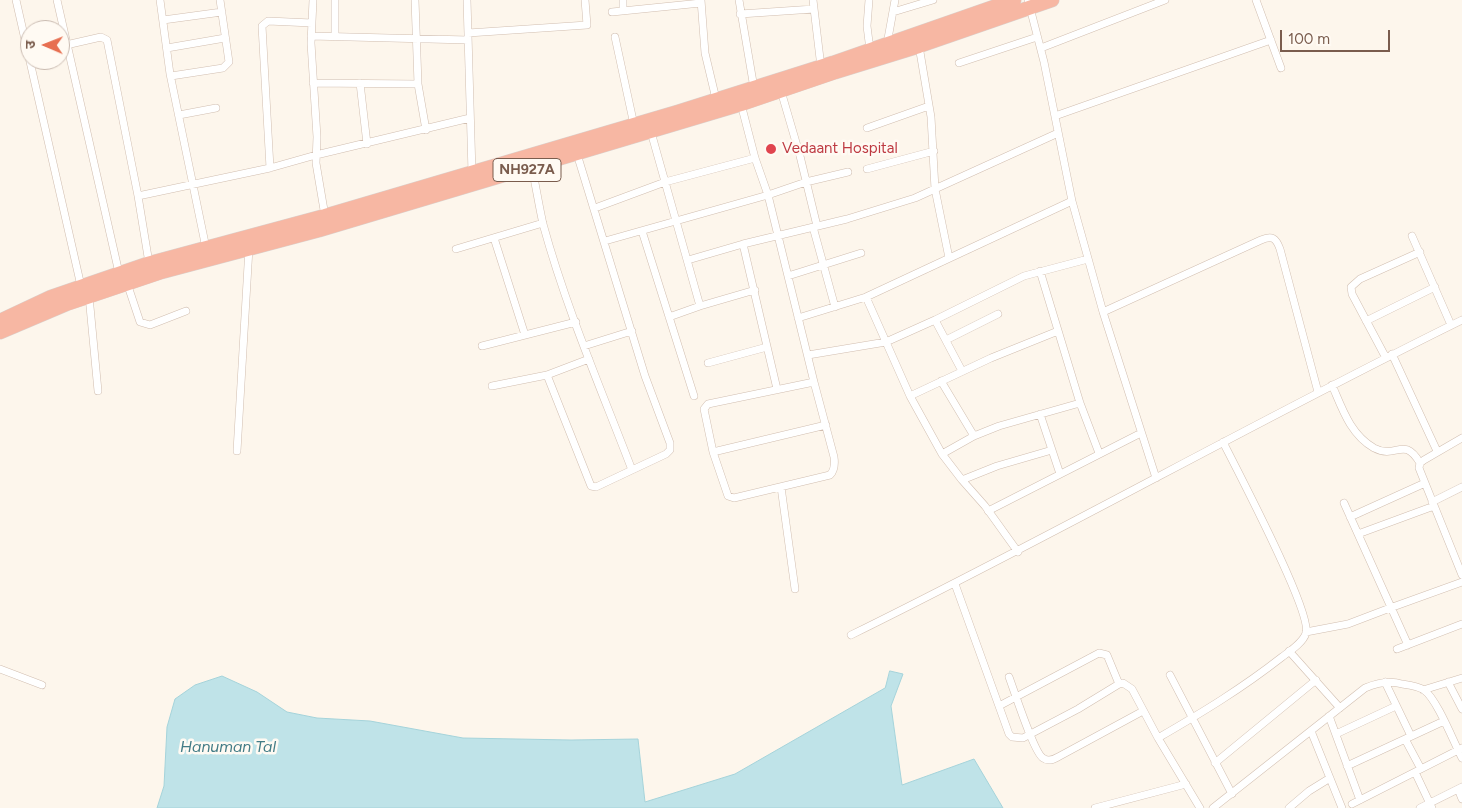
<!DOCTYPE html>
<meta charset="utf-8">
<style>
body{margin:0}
#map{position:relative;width:1462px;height:808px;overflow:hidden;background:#fdf6ec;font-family:Figtree,"Noto Sans Devanagari",sans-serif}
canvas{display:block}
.north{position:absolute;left:20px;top:20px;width:50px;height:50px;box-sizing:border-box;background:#fffaf3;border:1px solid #cabbb1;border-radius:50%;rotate:271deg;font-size:14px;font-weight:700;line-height:20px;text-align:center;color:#7a5c4d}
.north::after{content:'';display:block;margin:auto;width:18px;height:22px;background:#e76f51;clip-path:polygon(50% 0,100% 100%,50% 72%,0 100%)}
.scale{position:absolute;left:1280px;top:30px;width:110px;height:22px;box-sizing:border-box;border:2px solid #7a5c4d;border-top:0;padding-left:6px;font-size:15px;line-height:18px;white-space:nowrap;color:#7a5c4d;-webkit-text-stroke:4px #fffaf3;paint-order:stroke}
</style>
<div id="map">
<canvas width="1462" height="808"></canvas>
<div class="north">उ</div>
<div class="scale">100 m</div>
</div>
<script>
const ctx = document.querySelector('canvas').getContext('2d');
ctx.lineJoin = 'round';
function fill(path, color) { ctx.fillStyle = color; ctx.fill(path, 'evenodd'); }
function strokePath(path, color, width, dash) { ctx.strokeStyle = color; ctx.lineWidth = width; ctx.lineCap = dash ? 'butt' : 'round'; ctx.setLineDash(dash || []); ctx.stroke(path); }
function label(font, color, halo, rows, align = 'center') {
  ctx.font = font + ' Figtree,sans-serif'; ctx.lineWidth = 5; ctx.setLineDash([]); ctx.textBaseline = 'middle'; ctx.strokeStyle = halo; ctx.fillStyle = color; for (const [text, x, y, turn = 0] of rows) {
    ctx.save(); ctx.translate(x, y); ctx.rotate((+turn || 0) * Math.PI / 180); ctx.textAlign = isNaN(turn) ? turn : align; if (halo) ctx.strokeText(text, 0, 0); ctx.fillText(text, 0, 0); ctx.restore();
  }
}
const water = new Path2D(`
 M890,671l13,3 -12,32 11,79 72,-26 29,49h-846l7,-22 3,-59 8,-28 20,-14 27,-9 35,16 30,20 30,6 53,3 93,17 108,2 67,-1 7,63 90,-28 150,-86z`);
fill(water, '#bfe3e8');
strokePath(water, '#a5d3da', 1);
const street = new Path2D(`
 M16,0l65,286
 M57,0l62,273
 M160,0l10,74 36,174
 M313,0l-2,43 6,94 -1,26 9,53
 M415,0l3,84 8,46
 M467,0l5,173
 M701,0l4,53 11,46
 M739,0l15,88
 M813,0l8,67
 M869,0l-2,26 3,24
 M1028,0l16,62 28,139 31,111 53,166
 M1256,0l25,68
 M623,11v-11
 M612,12l89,-9
 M893,12l40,-12
 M740,14l74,-5
 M163,20l59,-8
 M468,33l119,-8 -2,-25
 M311,36l157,4
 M335,37v-37
 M615,37l19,88
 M887,44l8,-44
 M66,45l35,-8 6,3 31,156 11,67
 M919,46l12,71 4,72 14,69
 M167,48l58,-10
 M1041,48l124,-48
 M959,63l78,-26
 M171,76l52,-8 6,-6 -9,-62
 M313,83l105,1
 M360,83l7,61
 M781,91l19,65 17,70
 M179,115l37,-7
 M1055,116l216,-76
 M867,128l62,-22
 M651,132l49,174
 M577,154l68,222 25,67v7l-4,4 -34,16
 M270,168l-8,-142 6,-5 44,2
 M532,168c4,19 7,38 11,56 23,84 58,165 89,246l-36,17 -5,-1 -44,-111
 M867,169l67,-18
 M138,196l132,-28 46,-13 154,-37
 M595,208l70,-26 90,-24
 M813,227l22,80
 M642,231l52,165
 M1412,236l39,89
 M494,238l31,97
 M605,241l163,-46 -13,-37 -14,-54
 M743,244l34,145
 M456,249l87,-26
 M688,260l55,-16 104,-25 68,-21 143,-65
 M1040,271l40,132 19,50
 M788,276l73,-23
 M127,283l13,39 10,3 36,-14
 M89,296l9,95
 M866,297l44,99 32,58 20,26 23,26 33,46
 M1103,312l158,-72c11,-5 15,-2 19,9l38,143
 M669,317l31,-11 55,-16
 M798,318l68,-21 206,-96
 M935,320l27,51
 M1366,321l69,-34
 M946,340l52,-26
 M482,346l94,-24
 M584,346l48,-15
 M1392,354l45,97
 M808,355l78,-13 49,-22 89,-44 64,-17
 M1386,358l-34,-64 -1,-7 9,-8 60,-27
 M708,363l59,-16
 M941,381l33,55
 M814,382l20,75c1,7 1,13 -4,18l-96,23 -6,-2 -15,-44 -9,-43 4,-5 106,-22 -46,-187 38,-13 42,-10
 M1332,385c10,23 18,49 42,63 23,12 29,-13 46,15
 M492,386l55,-11 42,-16
 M910,396l81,-38 67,-27
 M1040,414l20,60
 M1462,438l-38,22 -4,3 -1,5 43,107
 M237,451l12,-203
 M713,452l113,-27
 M942,454l32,-18 25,-10 81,-23
 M962,480l35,-14 55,-16
 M781,487l14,102
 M1432,502l30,-15
 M1344,503l64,142
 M988,511l153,-78
 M1350,517l75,-34
 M1358,534l76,-28
 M955,584l54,150 3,3 11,1 55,-29 41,-25 4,-1 9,6 26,49 42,70
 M1306,632l42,-8 42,-16 72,-26
 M851,635c206,-101 405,-214 611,-315
 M1397,649l65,-25
 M1289,651l51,57
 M0,669l42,16
 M1170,675l62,119
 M1009,677c5,13 25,76 34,81 5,4 10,2 15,-1l85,-46
 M1385,682l26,54
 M1448,682l14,27
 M1423,690l39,-12
 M999,706l100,-53 8,2 12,29
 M1329,716l31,84
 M1311,731l31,77
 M1336,734l60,-28
 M1158,738c45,-26 83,-49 124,-81 8,-6 21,-14 24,-24 6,-21 -69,-163 -83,-191
 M1405,739l16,30
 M1215,763l101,-83
 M1347,766l97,-45
 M1415,772l17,36
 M1458,789l4,10
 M1352,804l110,-56
 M1095,808l91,-24
 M1213,808l152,-120c12,-5 24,-8 37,-4 7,1 16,2 22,6 13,9 30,53 38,68
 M1289,808l20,-17 21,-13
 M1420,808l42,-21`);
const highway = new Path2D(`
 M0,321l51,-24 96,-33 178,-48 353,-104 155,-49 181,-63
 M0,332l66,-28 95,-32 158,-42 422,-126 94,-32 84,-26 133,-46`);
strokePath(street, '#d1beb0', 8);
strokePath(highway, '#dad1cd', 15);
strokePath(street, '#fff', 7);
strokePath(highway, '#f7b7a3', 14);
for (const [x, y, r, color] of [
 [771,149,6,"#e0444e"]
]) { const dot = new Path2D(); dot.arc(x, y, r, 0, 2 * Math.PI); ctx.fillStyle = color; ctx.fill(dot); strokePath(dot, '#fffaf3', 2); }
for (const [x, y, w] of [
 [527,170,68]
]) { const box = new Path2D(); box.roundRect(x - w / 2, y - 11.5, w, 23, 4); ctx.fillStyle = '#fffaf3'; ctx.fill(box); strokePath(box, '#7a5c4d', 1); }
label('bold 14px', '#7a5c4d', null, [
 ["NH927A",527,170]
]);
label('15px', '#be3a42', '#fffaf3', [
 ["Vedaant Hospital",782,149]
], 'left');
label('italic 16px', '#437c86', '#fffaf3', [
 ["Hanuman Tal",228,747]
]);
</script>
